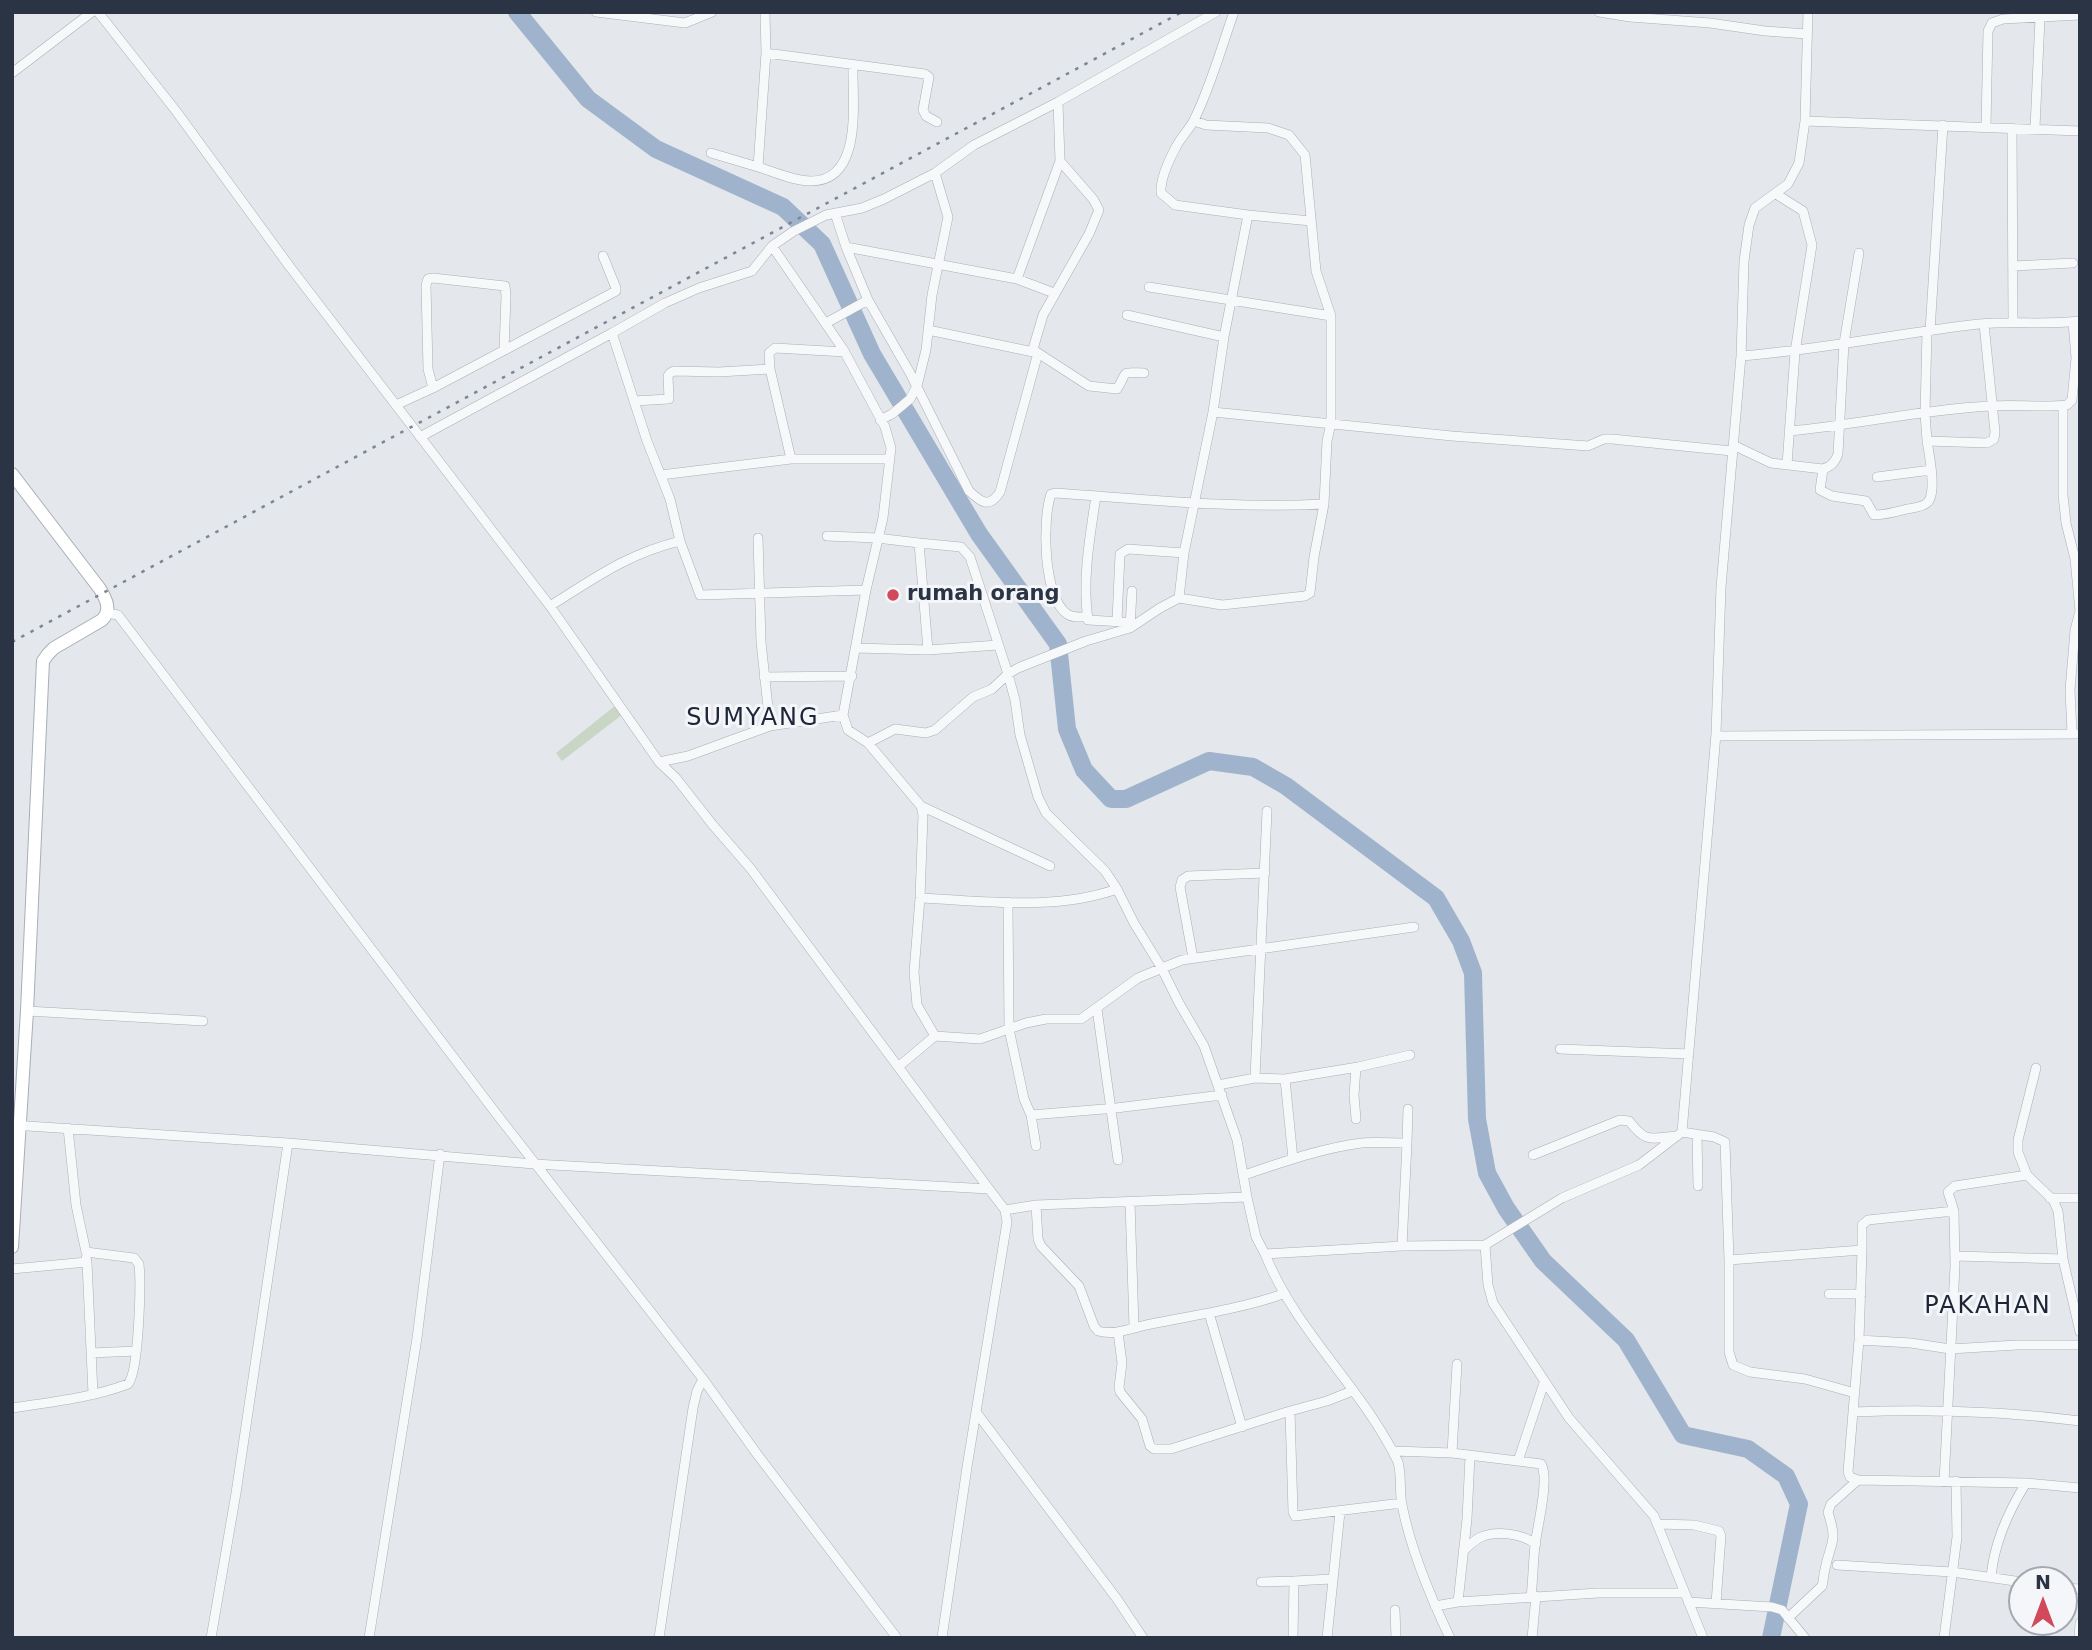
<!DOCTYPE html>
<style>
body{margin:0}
#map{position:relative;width:2092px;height:1650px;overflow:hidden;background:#e4e7ec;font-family:"DejaVu Sans",sans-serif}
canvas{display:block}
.frame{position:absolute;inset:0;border:14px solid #2b3445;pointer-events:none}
.north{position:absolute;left:2008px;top:1566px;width:70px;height:70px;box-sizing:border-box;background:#f4f6f9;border:2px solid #a4a8b1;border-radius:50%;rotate:0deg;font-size:19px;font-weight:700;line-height:28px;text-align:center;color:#2b3445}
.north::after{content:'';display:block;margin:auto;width:24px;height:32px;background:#d1495b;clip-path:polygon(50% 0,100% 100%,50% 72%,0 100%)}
</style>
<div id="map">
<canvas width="2092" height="1650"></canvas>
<div class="frame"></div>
<div class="north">N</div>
</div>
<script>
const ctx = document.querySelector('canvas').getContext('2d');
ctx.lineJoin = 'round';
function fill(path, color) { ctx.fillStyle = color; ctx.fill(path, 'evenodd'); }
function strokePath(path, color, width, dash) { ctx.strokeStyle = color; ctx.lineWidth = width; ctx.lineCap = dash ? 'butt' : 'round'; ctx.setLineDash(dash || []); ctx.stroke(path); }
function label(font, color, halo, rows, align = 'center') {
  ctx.font = font + ' "DejaVu Sans",sans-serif'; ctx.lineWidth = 6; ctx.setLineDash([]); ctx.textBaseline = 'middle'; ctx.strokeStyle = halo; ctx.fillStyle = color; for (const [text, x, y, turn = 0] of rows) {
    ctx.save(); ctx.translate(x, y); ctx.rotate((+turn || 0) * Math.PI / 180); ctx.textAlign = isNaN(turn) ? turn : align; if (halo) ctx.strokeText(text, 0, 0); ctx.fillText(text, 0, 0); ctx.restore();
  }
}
fill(new Path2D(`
 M616,705l7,9 -61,47 -6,-8z`), '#c9d6c5');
strokePath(new Path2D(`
 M517,12l71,87 68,50 127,58 39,37 50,110 107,180 79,110 9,85 17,41 27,29h15l83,-38 44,6 33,19 150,112 25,43 12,32 4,146 10,54 19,35 37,53 83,79 57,95 65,14 38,27 13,28 -28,134`), '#9fb4cc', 18);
const street = new Path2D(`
 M98,12l78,99 114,156 260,339 109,156 17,16 36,46 39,45 238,320
 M596,12l89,11 27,-11
 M1234,12c-13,36 -23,74 -40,108 -5,10 -13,17 -18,27 -7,13 -16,32 -15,46l14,12 73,10
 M1599,12l31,5 80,6 55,8 42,3
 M766,53l159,21 4,3 -6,33 3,6 11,6
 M12,73l80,-61
 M1194,121l12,4 62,3 21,7 16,20 11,116 15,45v107l-4,18 -3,63 -10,53 -4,36 -5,3 -83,9 -43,-7 -19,10 -30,20 -44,13 -68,27 -10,6 7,26 5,35 18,62 8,16 59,58 12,18 17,34 27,44 18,36 25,43 33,94 10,57
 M1805,121l275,10
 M1986,126l2,-95 4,-8 11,-4 77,-4
 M2012,128l1,193
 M2035,128l5,-110
 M711,153l47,14 8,-114 -1,-41
 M758,167c17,5 35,14 53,14 53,0 41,-81 42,-116
 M1776,194l27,17 9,34 -17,107 -8,113
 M835,213l11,34 22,53 42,73 59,118c12,11 20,18 31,1l38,-139 -5,-4 10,-34 46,-81 10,-24 -6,-11 -33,-38 -2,-59
 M772,246l71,103 42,78 6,21 -8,70 -17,72 -23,125 5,15 20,13 53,63 2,9 -3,83 -6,74 3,33 18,31
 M846,247l171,32 37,14
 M2013,266l60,-3
 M1017,279l43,-118
 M1149,287l182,29
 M1127,315l97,22
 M826,323l42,-23
 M928,330l110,23 51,33 28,3c12,-18 1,-17 27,-16
 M1930,331l13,-206
 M1927,332l-2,81 2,28
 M1741,356c80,-6 158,-23 238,-32 33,-3 67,1 101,-3
 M433,388l-5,-19 -2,-84 2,-6 5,-1 72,8 1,10 -2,54
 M634,401l35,-2 -1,-23 2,-3 4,-2 45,1 51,-3
 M396,405l37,-17 183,-97v-3l-13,-32
 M2063,406v89l3,28 9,36 5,52 -5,19 -5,60 2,43
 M1213,412l239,24 136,10 16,-7h8l120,12
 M880,420l12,-6 18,-15 7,-13 9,-36 6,-55 16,-78 -13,-44
 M1789,431c68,-6 135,-22 203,-25 25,-2 50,2 75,-1l5,-5 4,-42 -3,-36
 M420,437l192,-104
 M1733,445l38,18 52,6 -3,21 12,6 34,5 8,14c11,0 22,-3 33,-6 6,-1 17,-2 21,-7 9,-11 1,-48 -1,-61l60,2 7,-4 1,-7 -11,-108
 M791,459l-21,-90 -1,-16 6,-5 70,4
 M1823,469c9,-3 12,-7 15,-15l6,-111 15,-90
 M661,475l130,-16h98
 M1877,477l54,-7
 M1096,496c-6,40 -14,83 -8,124l36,2 3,1 1,5
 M827,536l50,2 42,5 9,107 -73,-2
 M758,538l3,104 9,84 73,-11
 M866,590l-166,5 -20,-54 -10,-42 -23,-58 -35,-108 53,-30 34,-15 53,-17 20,-25 22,-15 32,-16 36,-7 22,-9 51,-26 39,-28 84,-43 158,-90
 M1179,598l5,-45 29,-141 11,-75 24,-122 63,6
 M550,606c45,-28 77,-52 130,-65
 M107,613l11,2 377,497 208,267 54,75 140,184
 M1088,617c-8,0 -15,1 -21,-3 -24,-18 -25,-94 -16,-120l4,-1c90,6 179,16 269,11
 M1117,621l3,-67 8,-5 56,4
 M1130,628l2,-37
 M928,650l70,-5
 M764,677l88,-1
 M1716,736l364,-2
 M868,743l27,-14 31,4 9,-3 38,-33 19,-8 16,-15 -38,-117 -9,-10 -42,-4
 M659,762l29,-6 82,-30
 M921,806l129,60
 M920,898c65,3 135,13 197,-9
 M1008,902l1,127 15,70 7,16 5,31
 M1193,958l-13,-71 2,-7 6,-4 77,-3
 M1097,1009l21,151
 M27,1011l176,10
 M1560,1049l129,5
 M898,1067l37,-31 45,3 46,-16 20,-4h35l57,-41 44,-18 232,-33
 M1356,1068l-2,27 2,24
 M2036,1068l-18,72v12l9,23 26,25 5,11 5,48 17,73
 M1255,1078l12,-267
 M1285,1079l8,80
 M1218,1085l37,-7 30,1 24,-4 49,-8 52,-12
 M1031,1115l85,-7 106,-13
 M12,1125l276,18 -52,350 -25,145
 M1682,1132l32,5 11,5 4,118 133,-10 -3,90 -11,132 2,5 8,3 168,3 54,5
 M1697,1135l1,51
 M288,1143l246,21 455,25 16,21 2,12 -40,245 -25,171
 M1407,1143l1,-34
 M1533,1155l87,-35 9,1c18,23 21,17 48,15
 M1244,1175c39,-13 78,-27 118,-32 15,-1 30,0 45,0l-5,103
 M2050,1198h30
 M1130,1202l4,125
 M1036,1205l2,34 3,7 38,40 15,40 4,5c18,5 36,-4 53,-7 45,-9 89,-15 132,-30
 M1005,1210l31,-5 211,-8 9,40 9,17 137,-8 83,-1 3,40 5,18 76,115 85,98 49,122
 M1485,1245l77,-47 77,-33 43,-33 34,-398 5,-147 20,-231 3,-95 5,-36 6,-17 33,-24 11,-21 6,-42 3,-109
 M1862,1250v-25l6,-5 86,-9
 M1265,1254c31,78 97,133 133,208 4,14 1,29 4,43 9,46 28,91 48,133
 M1955,1256l108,3
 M1729,1260v92l4,13 17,7 55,7 50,14
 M87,1262l6,132
 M12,1269l75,-7 -1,-4
 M1829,1294h32
 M1209,1313l33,114
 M1118,1332l4,31 -3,24 1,5 22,27 8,27 4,3h17l119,-38 37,-10 25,-10
 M1859,1340l52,3 39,6 67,-4h63
 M91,1353l45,-2
 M12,1408c39,-6 79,-10 116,-24 11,-12 13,-100 11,-120l-5,-6 -48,-6 -10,-47 -8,-77
 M1290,1411l3,101 2,4 107,-13
 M976,1412l141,187 26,39
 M1853,1412c76,-3 151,-1 227,9
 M1393,1451l59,2 66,8
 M1452,1453l5,-89
 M1944,1482l11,-216 -1,-55 -6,-19 7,-6 72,-11
 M1657,1524l37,1 25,6 2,5 -5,67
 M1463,1551c5,-4 11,-11 18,-14 16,-7 41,-3 55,7
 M1837,1565l115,7 70,10
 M1991,1577c3,-34 17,-65 35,-94
 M1294,1581l38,-2
 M1261,1582l33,-1 -1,57
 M2064,1588l16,1
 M1531,1597c2,-17 2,-34 4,-51 2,-19 15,-68 6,-82l-23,-3 26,-78
 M1458,1602l9,-83 3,-63
 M1688,1602l84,5 10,3 23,28
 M1435,1606l23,-4 140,-9h87
 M1395,1610l1,28
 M1788,1618l34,-32c2,-6 1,-10 3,-17 6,-29 13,-25 3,-57l3,-8 27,-24
 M369,1638l48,-300 23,-184
 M659,1638l34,-230 4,-17 6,-12
 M1327,1638l13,-126
 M1532,1638l4,-42
 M1944,1638l13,-101 -1,-56
 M2079,1638l1,-15`);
const secondary = new Path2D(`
 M12,474l88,115c6,10 12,21 2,31l-48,28 -6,6 -5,7 -16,350 -15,236`);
strokePath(street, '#a9aeb7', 10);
strokePath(secondary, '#a9aeb7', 14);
strokePath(street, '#f7f8fa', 9);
strokePath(secondary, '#fff', 12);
strokePath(new Path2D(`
 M12,642l1170,-630`), '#7d8696', 2.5, [3.5, 7]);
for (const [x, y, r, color] of [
 [893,595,7,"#d1495b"]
]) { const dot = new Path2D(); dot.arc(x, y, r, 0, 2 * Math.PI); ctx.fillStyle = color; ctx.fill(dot); strokePath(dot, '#f4f6f9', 2.5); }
label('bold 21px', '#2b3445', '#f4f6f9', [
 ["rumah orang",907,595]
], 'left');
ctx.letterSpacing = '2px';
label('24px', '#1d2536', '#f4f6f9', [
 ["SUMYANG",753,719],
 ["PAKAHAN",1988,1307]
]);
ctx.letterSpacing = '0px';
</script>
